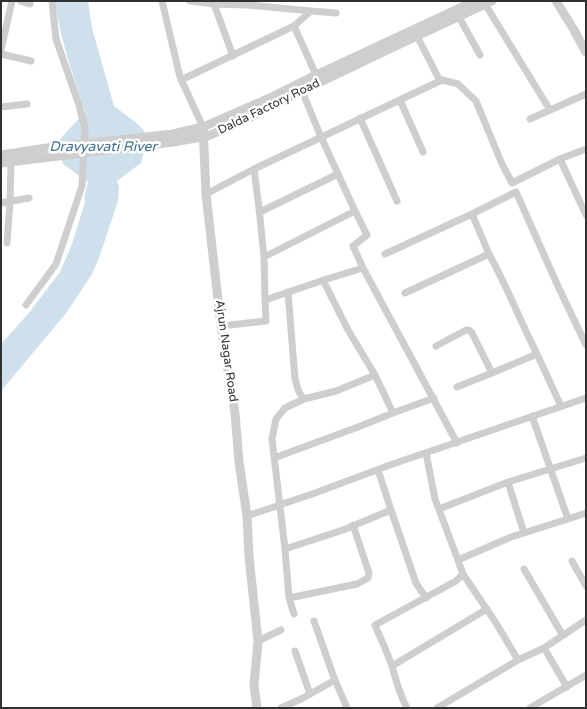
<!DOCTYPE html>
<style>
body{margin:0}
#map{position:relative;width:587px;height:709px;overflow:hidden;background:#fff;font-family:"Varela Round",sans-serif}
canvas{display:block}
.frame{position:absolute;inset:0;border:2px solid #313131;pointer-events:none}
</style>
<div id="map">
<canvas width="587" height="709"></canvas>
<div class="frame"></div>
</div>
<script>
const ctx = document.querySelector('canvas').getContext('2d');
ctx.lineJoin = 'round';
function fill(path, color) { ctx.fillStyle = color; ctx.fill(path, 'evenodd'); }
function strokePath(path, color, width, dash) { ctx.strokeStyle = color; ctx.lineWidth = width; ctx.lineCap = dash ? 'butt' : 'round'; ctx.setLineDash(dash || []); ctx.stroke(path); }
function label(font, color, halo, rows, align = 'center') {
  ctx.font = font + ' "Varela Round",sans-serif'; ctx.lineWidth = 5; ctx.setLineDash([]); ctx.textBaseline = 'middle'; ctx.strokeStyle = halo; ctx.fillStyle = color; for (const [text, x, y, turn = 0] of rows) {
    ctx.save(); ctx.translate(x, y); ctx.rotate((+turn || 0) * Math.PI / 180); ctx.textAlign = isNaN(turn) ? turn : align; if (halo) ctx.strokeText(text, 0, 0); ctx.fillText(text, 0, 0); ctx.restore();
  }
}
fill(new Path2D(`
 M55,1h33l4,27 22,78 25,19 6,7 -4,3 2,20 -2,8 -24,18 2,6 -1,14 -19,57 -7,16 -25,38 -66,79v-47l27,-30 32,-42 12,-28 13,-42 -1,-4 4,-16 -25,-18 -5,-23 27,-29c-12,-37 -25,-73 -30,-111z`), '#cde0ec');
strokePath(new Path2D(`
 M20,1l10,3
 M162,1l18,76 23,50
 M214,4l19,52
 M485,4l65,106
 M311,11l25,2
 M459,17l21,38
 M294,26l22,49
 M417,36l23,45
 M1,50l11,-49
 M1,54l30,7
 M181,80l113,-54 17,-15 -63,-6 -34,-1 -24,-3
 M302,91l19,46 34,74 -91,46 -5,-49 -5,-39 188,-89 16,4 18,17 26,63 10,19 48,-24 26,-10
 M400,100l23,52
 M1,107l26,-3
 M360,118l37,83
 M530,119l56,-25
 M560,159l26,56
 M206,194l48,-25
 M1,203l28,-5
 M260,212l78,-38
 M7,243l3,-41 1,-40
 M385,254l87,-40
 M489,254l-17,-40 44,-22 41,92 29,61
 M264,257l1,43 62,-21 36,-11 -10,-22 14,-11 -12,-24
 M363,268l94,175
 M288,292l7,87 4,13 5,7 32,-8 39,-16 -27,-45 -25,-50
 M405,293l84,-39c18,32 31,67 48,100
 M26,305l30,-41 26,-78 3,-58 -6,-23 -23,-66 -4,-38
 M221,326l45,-5 -1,-21
 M436,346l30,-16h3l3,3 20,40 45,-19 24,52
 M375,375l18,38 41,-15
 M457,387l35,-14
 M532,416l36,103 18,-6
 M426,453l9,46 23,61 53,-23 57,-18
 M274,458l84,-31 35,-14
 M439,509l69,-27
 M391,510l25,73 10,15
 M247,516l68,-23 75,-28 196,-67
 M524,533l-16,-51 78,-24
 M285,549l58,-19 48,-20 -13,-40
 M572,561l14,25
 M524,569l38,65
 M463,574l33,49 22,37
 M289,598l68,-14 11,-6 1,-5 -16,-48
 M294,614l-5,-16 -4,-49 -13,-110 4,-20 9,-11 19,-9
 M314,621l19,54 14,33
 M258,641l23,-11
 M544,648l23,39
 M295,651l15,43
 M392,666l95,-57
 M281,708l22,-10 32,-18
 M407,708c-7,-13 -10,-24 -14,-38 -4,-15 -12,-30 -18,-45l81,-44 7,-7 -5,-14
 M437,708l81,-48 26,-12 42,-28
 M530,708l56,-33`), '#cecece', 7);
strokePath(new Path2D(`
 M556,1l18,29 12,22
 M203,127l3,67 15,132 14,87 4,49 8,54 2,41 9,84 -4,44 3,23
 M1,155l46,-7 126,-14 30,-7 71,-31 42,-21 159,-74
 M1,163l172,-21 35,-6 41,-18 26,-14 110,-53 107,-50`), '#cecece', 9);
label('12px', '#313131', '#fff', [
 ["Dalda Factory Road",269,107,-26],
 ["Ajrun Nagar Road",226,351,82]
]);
label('italic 14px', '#407293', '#fff', [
 ["Dravyavati River",103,147]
]);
</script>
